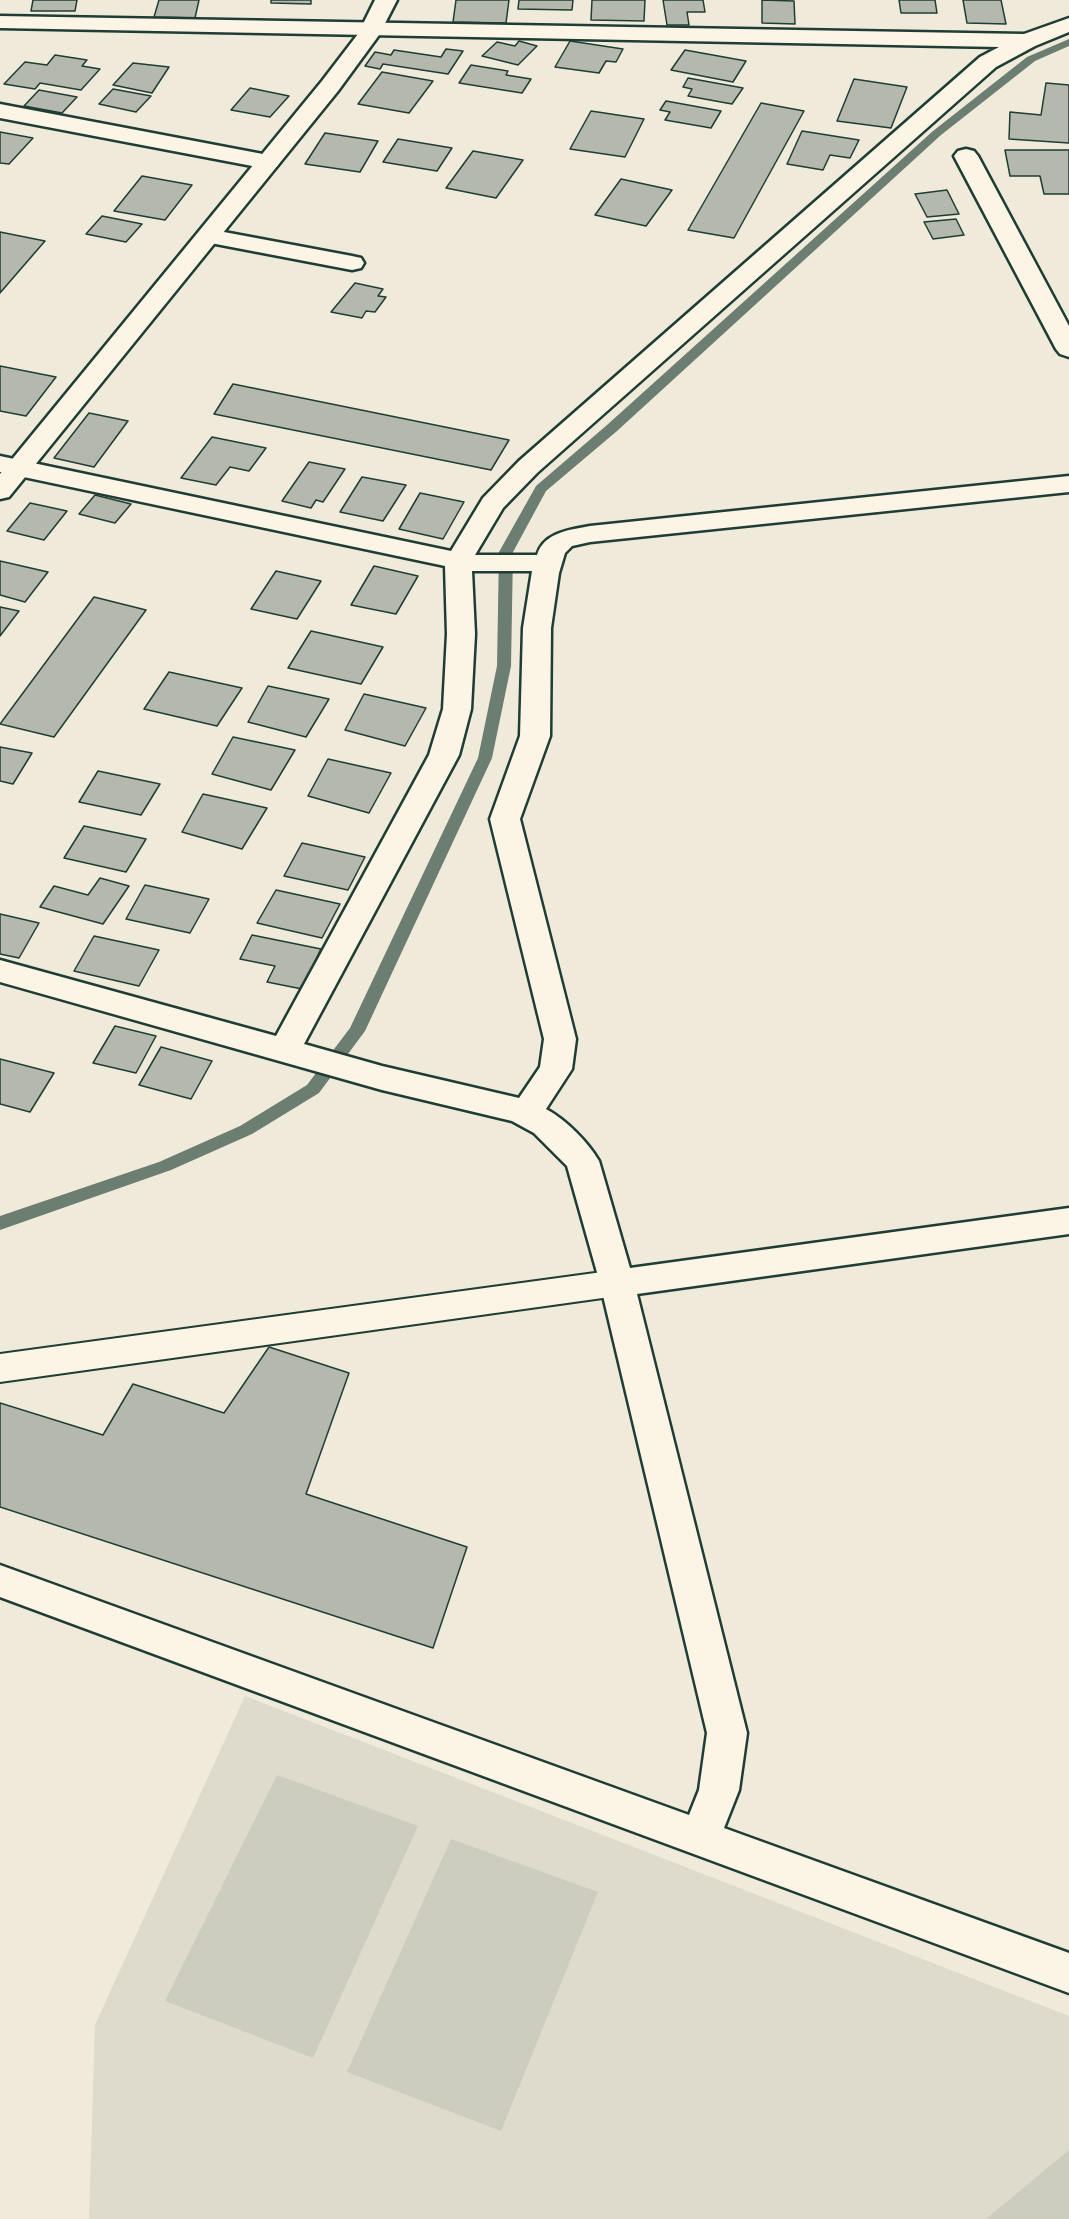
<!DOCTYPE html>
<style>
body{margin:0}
canvas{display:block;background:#efeada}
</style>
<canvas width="1069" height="2219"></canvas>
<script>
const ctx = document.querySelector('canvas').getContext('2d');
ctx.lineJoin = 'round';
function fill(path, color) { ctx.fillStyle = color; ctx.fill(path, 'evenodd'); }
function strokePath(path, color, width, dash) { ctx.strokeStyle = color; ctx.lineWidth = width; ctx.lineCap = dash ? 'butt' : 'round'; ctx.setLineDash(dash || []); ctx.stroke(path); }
fill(new Path2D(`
 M245,1696l824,320v203h-980l6,-194z`), '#dedbcc');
fill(new Path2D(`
 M277,1775l141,51 -105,232 -148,-57z
 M451,1839l147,53 -97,239 -154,-59z
 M1069,2150v69h-83z`), '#cccdbf');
fill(new Path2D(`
 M1069,39v7l-34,15 -94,74 -324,296 -71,60 -33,61 -2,114 -19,92 -127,273 -46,62 -67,41 -81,36 -171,60v-14l159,-54 81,-36 67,-41 43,-57 128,-270 19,-92 2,-114 37,-66 71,-61 326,-294 94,-74z`), '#6c7d71');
const building = new Path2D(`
 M33,0h44l-2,11h-44z
 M159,0h40l-4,18 -41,-1z
 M271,0h40v4l-40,-1z
 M456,0h53l-3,23 -53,-1z
 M519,0h54l-1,10 -54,-1z
 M592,0h53l-1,21 -53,-1z
 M663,0h40l2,12h-18l2,13h-22z
 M762,0l32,1 1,23 -33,-1z
 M899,0h36l2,13h-36z
 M963,0h38l5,24 -39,-1z
 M519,41l18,5 -19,19 -36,-9 15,-14 18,4z
 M570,41l53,8 -7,13 -10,-1 -7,12 -44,-6z
 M446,49l17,2 -15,23 -65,-10 -3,5 -15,-3 10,-14 16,3 3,-5 47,7z
 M685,50l61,11 -13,21 -62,-12z
 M55,55l32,5 -5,6 18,3 -19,21 -41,-7 -5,6 -31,-5 21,-22 22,3z
 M133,63l36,4 -17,26 -39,-8z
 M471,65l37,6 -2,4 25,4 -9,14 -63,-10z
 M382,72l51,9 -24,32 -51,-9z
 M688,78l55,10 -11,16 -44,-8 4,-7 -9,-2z
 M854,79l53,8 -16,41 -54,-7z
 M1046,83l23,2v58l-60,-4 1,-27 31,3z
 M250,88l39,8 -19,21 -39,-7z
 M113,89l38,7 -15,16 -37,-8z
 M39,90l38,7 -15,16 -38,-7z
 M666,101l55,10 -10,17 -46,-8 5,-8 -10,-2z
 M761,103l43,8 -70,127 -46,-8z
 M591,111l53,8 -19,38 -55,-8z
 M802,131l57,9 -9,18 -20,-3 -7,15 -36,-6z
 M0,132l33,6 -24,26 -9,-1z
 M325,133l53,8 -18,31 -55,-8z
 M398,139l54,9 -15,23 -54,-9z
 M1005,150h64v44h-25l-4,-18h-30z
 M473,151l50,9 -27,38 -50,-10z
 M142,176l50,9 -27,35 -51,-9z
 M621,179l51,11 -26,36 -51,-11z
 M947,190l12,24 -32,3 -12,-23z
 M102,216l40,8 -16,18 -40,-8z
 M956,219l8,16 -31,4 -9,-17z
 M0,232l45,9 -45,52z
 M355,283l28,6 -5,7 8,1 -11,15 -9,-1 -4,7 -31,-6z
 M0,366l56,11 -30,39 -26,-5z
 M233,384l276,56 -18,30 -277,-56z
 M89,413l39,8 -34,46 -40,-9z
 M212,437l54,11 -17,23 -19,-4 -14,18 -35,-7z
 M309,462l36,7 -22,33 -7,-2 -5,8 -29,-7z
 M362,477l44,8 -23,36 -43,-9z
 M420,493l44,9 -21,37 -44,-10z
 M95,495l36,9 -16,19 -36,-9z
 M30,503l37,8 -23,29 -37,-9z
 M0,561l48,11 -23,30 -25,-7z
 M374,566l44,10 -22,38 -45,-9z
 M276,571l45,10 -24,38 -46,-10z
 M94,597l52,13 -92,127 -54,-13z
 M0,607l19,4 -19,25z
 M311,631l72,16 -22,37 -73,-16z
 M169,672l73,16 -25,38 -73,-17z
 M268,686l61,13 -23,38 -58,-15z
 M364,694l62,14 -21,38 -60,-16z
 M233,737l62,13 -24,40 -59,-16z
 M0,747l32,6 -19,31 -13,-3z
 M328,759l63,14 -22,40 -61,-17z
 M98,771l62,13 -19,31 -62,-13z
 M203,794l64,14 -25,41 -60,-17z
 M84,826l62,13 -20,33 -62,-14z
 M302,843l63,14 -17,33 -64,-14z
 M100,878l29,8 -26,38 -63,-17 14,-21 34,9z
 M145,885l64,14 -19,34 -64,-14z
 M276,890l64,14 -18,34 -65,-15z
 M0,914l39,9 -20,35 -19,-4z
 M252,935l69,14 -19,40 -35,-7 8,-16 -35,-7z
 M94,936l65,14 -20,36 -65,-15z
 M115,1026l41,10 -20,37 -43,-10z
 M161,1047l51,14 -21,38 -52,-14z
 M0,1059l54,14 -24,39 -30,-8z
 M269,1347l80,26 -43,121 161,53 -34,101 -433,-141v-104l103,32 30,-51 91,29z`);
fill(building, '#b5b9ad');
strokePath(building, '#1f3d34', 1.5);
const service = new Path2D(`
 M617,1270l12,4 5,9 -5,9 -12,4 -617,86v-28z`);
const minor = new Path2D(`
 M0,16l1024,18 45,-16v14l-34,14 -39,21 -459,406 -34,35 -28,47h62c7,-23 33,-25 53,-29l479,-50v16l-479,50 -18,4 -7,7 -6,20 -8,55 -1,108 -30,83 56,220 -4,30 -26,40c20,11 42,33 53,52l31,107 439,-60v26l-432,60 110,439 -8,57 -15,38 345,125v40l-1069,-396v-32l689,250 10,-25 8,-57 -107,-450 -33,-117 -33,-33 -22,-12 -130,-31 -382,-108v-22l276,76 153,-281 14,-46 4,-75 -2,-68 -445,-94v-16l451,95 32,-53 36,-37 461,-404 19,-10 -999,-19zM472,571h60l-9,57 -3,108 -30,83 54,220 -4,28 -21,31 -137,-32 -78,-22 155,-289 12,-46 4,-75z
 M0,104l268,51 8,2 4,5 -4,5 -8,2 -268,-51z
 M966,149l8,2 4,5 91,170v31l-9,-3 -4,-5 -102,-193 4,-5z
 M208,229l144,27 9,2 3,5 -3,5 -9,2 -152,-29 -4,-5 4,-5z`);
const tertiary = new Path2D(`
 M375,0h22l-18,35 -41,56 -329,406 -9,2v-25l322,-393 36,-47z`);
strokePath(service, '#1f3d34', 4);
strokePath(minor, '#1f3d34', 5);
strokePath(tertiary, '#1f3d34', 5);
fill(service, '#fcf5e5');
fill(minor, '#fcf5e5');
fill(tertiary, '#fcf5e5');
</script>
